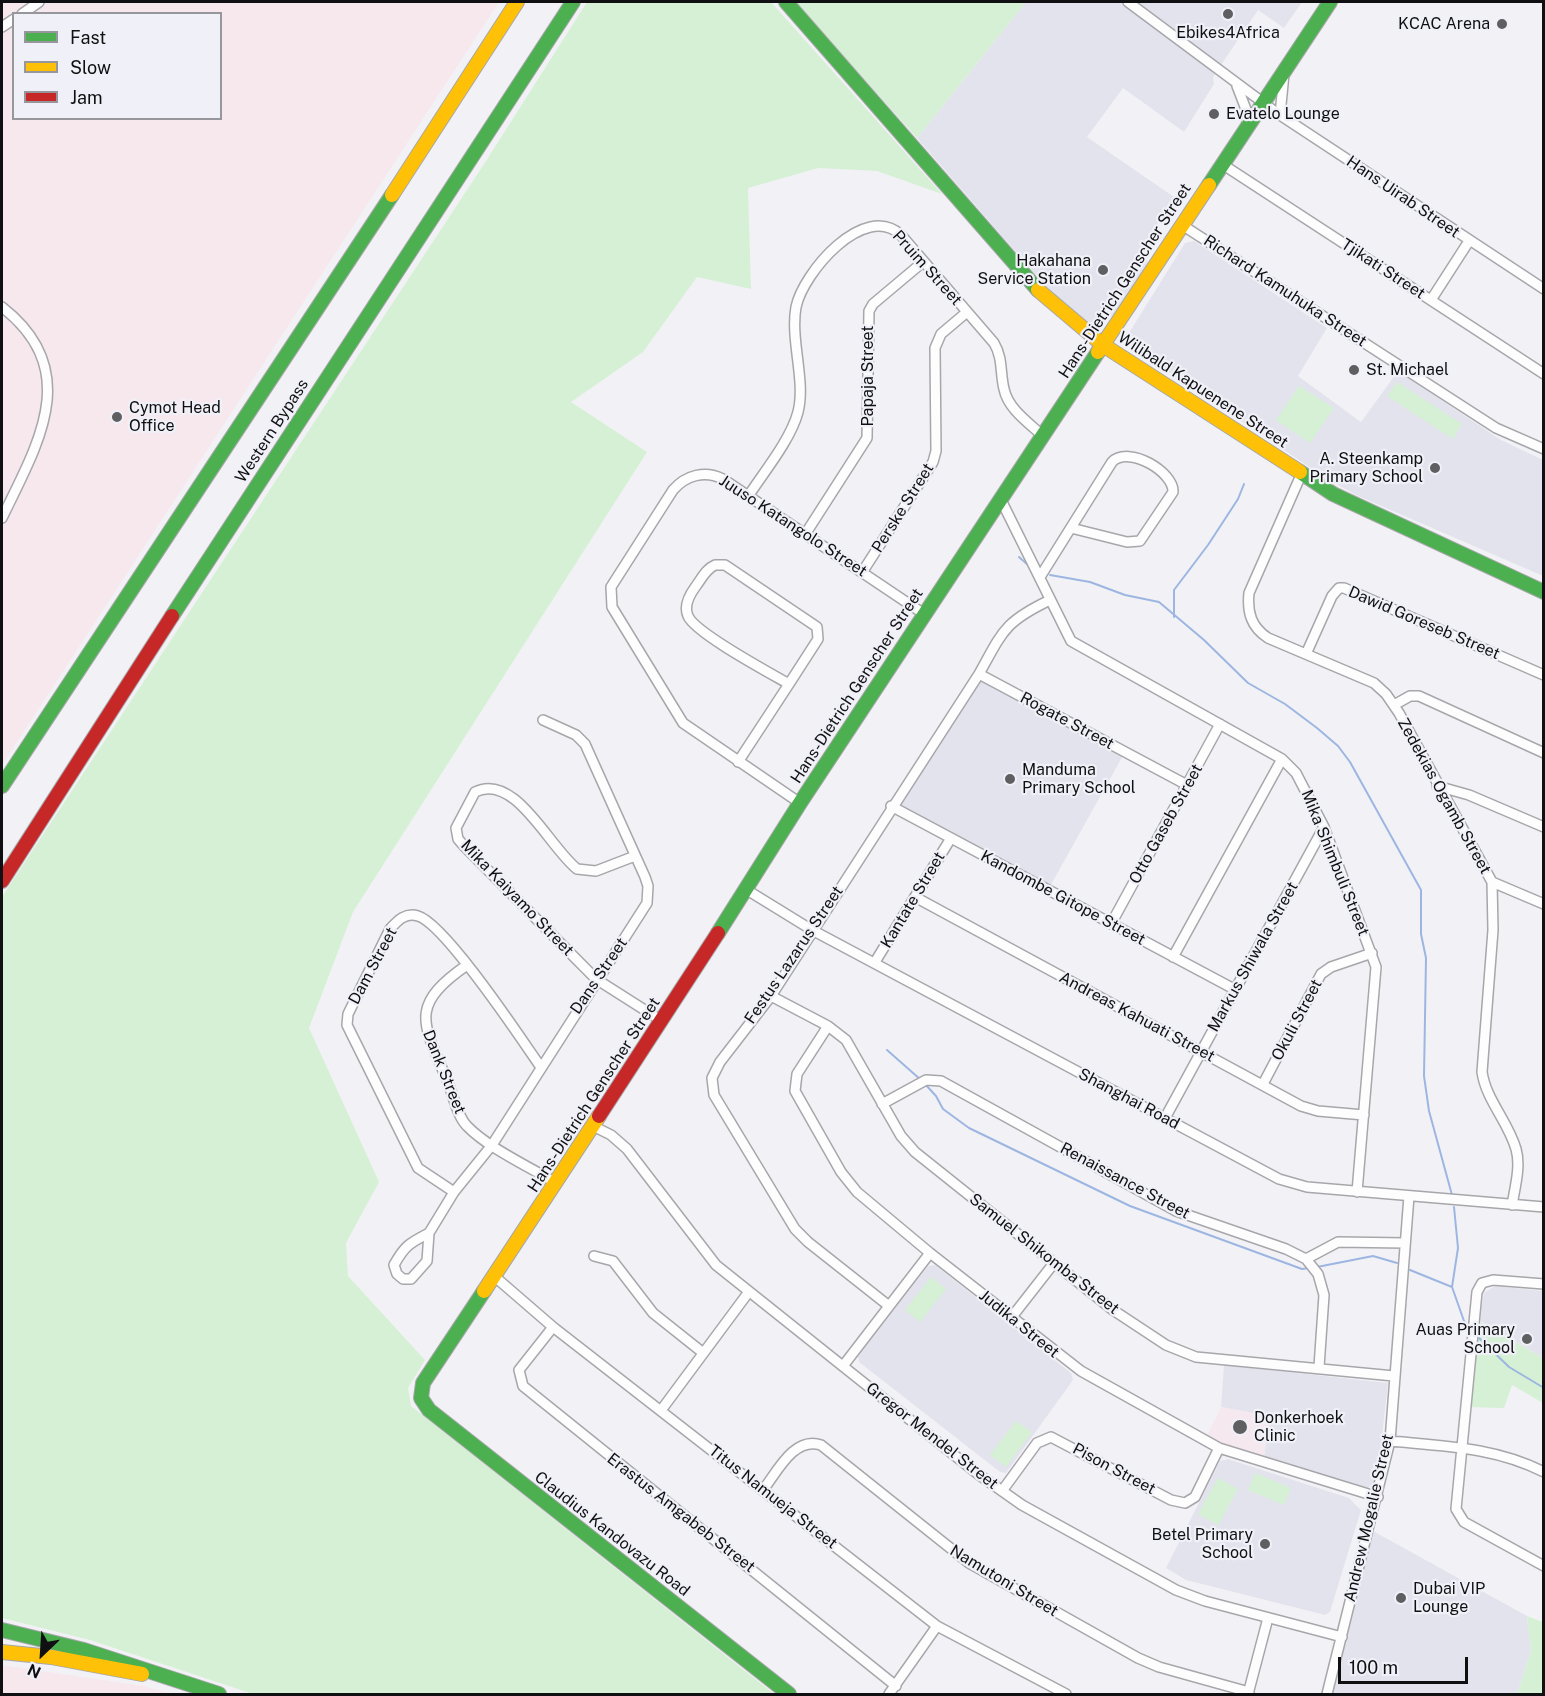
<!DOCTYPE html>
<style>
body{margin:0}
#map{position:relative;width:1545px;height:1696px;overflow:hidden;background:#f2f2f6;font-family:"Public Sans",sans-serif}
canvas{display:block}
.frame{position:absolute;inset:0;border:3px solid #101012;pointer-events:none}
.legend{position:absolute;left:12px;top:12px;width:210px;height:108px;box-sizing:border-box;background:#f0f0f8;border:2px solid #96969c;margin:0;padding:8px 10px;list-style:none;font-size:18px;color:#101012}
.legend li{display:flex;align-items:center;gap:12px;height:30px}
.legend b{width:30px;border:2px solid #96969c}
.north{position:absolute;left:12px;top:1624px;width:60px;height:60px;-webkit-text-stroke:4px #f0f0f8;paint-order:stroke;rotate:205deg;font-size:16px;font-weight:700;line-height:24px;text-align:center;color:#101012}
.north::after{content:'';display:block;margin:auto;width:21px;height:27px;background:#101012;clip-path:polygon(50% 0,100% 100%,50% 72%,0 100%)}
.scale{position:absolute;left:1338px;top:1657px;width:130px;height:27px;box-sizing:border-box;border:3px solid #101012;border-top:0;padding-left:8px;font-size:18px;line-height:21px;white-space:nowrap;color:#101012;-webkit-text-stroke:4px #f0f0f8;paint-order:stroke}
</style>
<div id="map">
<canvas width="1545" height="1696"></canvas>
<div class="frame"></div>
<ul class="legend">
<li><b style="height:8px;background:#4caf50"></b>Fast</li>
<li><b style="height:8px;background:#ffc107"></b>Slow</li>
<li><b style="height:8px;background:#c62828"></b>Jam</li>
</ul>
<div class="north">N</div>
<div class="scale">100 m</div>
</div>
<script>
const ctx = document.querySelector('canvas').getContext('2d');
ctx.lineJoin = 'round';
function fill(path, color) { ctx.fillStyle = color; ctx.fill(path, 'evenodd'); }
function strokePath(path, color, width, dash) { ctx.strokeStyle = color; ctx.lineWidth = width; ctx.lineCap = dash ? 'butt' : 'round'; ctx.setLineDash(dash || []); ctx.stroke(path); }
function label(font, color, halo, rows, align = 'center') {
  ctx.font = font + ' "Public Sans",sans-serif'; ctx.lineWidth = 4.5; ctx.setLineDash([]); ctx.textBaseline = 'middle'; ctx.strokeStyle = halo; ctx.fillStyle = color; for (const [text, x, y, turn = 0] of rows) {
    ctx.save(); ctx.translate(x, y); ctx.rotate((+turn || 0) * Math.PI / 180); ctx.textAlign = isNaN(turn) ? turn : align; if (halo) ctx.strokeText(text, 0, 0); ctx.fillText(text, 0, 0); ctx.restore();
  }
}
fill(new Path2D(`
 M1026,2h276l-18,26 -26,-18 -45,67 1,7 -30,48 -61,-44 -36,49 87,60 -35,58 9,6 -12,25 -14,22 -18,14h-16l-19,-12 -20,-20 -132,-152z
 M1194,241l133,87 -29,48 63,46 37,-51 103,69 42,20v116l-187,-81 -35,-20 -194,-131v-8l58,-93z
 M979,674l146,78 -77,138 -157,-84z
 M935,1265l136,108 2,7 -67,93 -6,-1 -141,-110 -1,-6 70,-90z
 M1495,1286l48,5v67l-64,-38 5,-27z
 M1224,1365l164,18 -11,97 -10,9 -103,-31 5,-42 -48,-9z
 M1228,1459l121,39 12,12 -31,102 -5,3 -139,-35 -20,-12 54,-107z
 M1373,1531l154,85 4,35 -14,43h-188z`), '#e3e3ed');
fill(new Path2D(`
 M2,2h497l-497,763zM14,14h206v104h-206z
 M2,1665l142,21 27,8h-169z`), '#f6e8ed');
fill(new Path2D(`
 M1221,1407l48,9 -5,42 -19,-2 -39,-19z`), '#f5e8ef');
fill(new Path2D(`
 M587,2h184l171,192 -65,-23 -59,-3 -70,20 3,101 -54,-12 -54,75 -72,50 76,50 -294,460 -44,116 70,154 -33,61 2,33 77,84 -17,28 3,18 363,288h-521l-163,-54 -88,-22v-721l484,-736z
 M795,2h231l-109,136z
 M1397,382l65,42 -9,15 -66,-43z
 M1299,386l35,22 -24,35 -34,-23z
 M931,1277l15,12 -26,33 -15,-12z
 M1474,1318l69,40v45l-31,-18 -8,23 -37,-1z
 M1016,1421l16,11 -26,35 -16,-12z
 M1255,1473l36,15 -7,17 -36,-15z
 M1218,1478l20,11 -20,36 -20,-11z
 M1527,1616l16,6v72h-26l14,-43z`), '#d5f0d4');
strokePath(new Path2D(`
 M1019,557l9,8
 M1050,575l40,7 35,13 34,7 45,38 44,43 37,21 32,24 21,18 12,16 71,128v44l5,24 -2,118 5,35 23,84
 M1174,617v-27l34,-45 30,-46 6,-15
 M887,1050l34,30
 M925,1084l11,12 7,13 26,19 161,78 172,63 7,-1
 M1454,1207l4,41 -6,39 12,34 7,7
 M1317,1267l56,-11 24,7
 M1410,1270l42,17
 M1476,1335l33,32 35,21`), '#9db6e1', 2);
const street = new Path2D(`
 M1128,2l149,111 267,176
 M22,14l17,-12
 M2,27l12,-8
 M1237,86l10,26v14
 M1280,115l4,-41
 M1222,164l322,210
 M1182,225l314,203 48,21
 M1431,300l38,-59
 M2,307c82,64 35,138 0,211
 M1301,475l-52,118c-2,19 2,34 19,45l106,45 12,11 13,19 93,169 1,48 -11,142c4,28 26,49 34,77 5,17 -1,38 -4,56
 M749,495c15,-23 42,-56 49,-83 8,-31 -8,-72 -2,-105 7,-34 68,-106 105,-72l93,108c9,15 6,30 10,46 4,20 25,34 39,47
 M1001,500l70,141 211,118 14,14 28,54 52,140 -19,225
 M806,533l61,-95 2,-127 4,-7 50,-42
 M715,565h10l92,62 1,12 -29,45c-19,-11 -94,-51 -101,-68 -5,-11 2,-22 8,-30 6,-8 10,-17 19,-21z
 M863,571l70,-109 3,-11 -1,-103 6,-14 26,-22
 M1040,577l72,-115c17,-17 62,10 61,30l-33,49 -13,1 -56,-14
 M1306,654l26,-58 7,-8h5l200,87
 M979,674l208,111
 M1394,705l16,-9h9l125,57
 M738,762l51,-78
 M1437,786l32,9 75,32
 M800,803l-117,-80 -71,-116 -1,-20 62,-97c13,-15 32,-20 50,-11l201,135
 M891,806l343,183
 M635,856l-39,15 -19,-2c-28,-22 -62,-97 -102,-77l-19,36 2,11 6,7 132,133 66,42
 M1492,882l52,22
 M747,890l65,40 467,249 28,8 237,20
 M915,897l386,209 17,5 46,4
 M1111,924l109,-200
 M1173,957l109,-198
 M875,962l76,-124
 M467,965c-59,41 -44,58 -20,115 6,14 10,36 20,46 21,22 63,41 89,57
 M771,996l57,30 18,14 55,96 14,16 198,158 53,35 30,12 198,19
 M828,1026l-31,48 -2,17 46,81 16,20 73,61 151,118 138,77 159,49
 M1263,1084l58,-110 10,-7 41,-14
 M882,1104l44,-24 15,1 235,130 110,38 20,10 12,15 6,21 -5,72
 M1165,1118l159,-291
 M593,1126l18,9 16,14 89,116 262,209 44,31 154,85 29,11 137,36
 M454,1192l-36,-24 -71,-143 1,-11 42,-85c8,-9 16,-17 28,-13 27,8 102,121 122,150
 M429,1233c-19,10 -24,12 -35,32l3,9 6,5h8l16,-18 2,-28 25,-41 38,-47 155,-242 1,-17 -3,-9 -60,-133 -9,-9 -33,-15
 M594,1256l19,5 40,52 49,39
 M1306,1259l32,-17 67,1
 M494,1276l59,51 384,299 129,68
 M1544,1284l-51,-4 -11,3 -5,9 -21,217 8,13 80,44
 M889,1306l-81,-64 -13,-13 -81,-134 -2,-17 8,-16 51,-66 208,-322c24,-43 25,-52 71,-74
 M1011,1318l43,-55
 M553,1327l-34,43 4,16 373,300
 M843,1366l87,-113
 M662,1409l86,-116
 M1390,1441c53,5 105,6 154,31
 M763,1490c14,-18 31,-54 58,-45l148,118 169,95 21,9 90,25
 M1002,1491l35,-48 14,-6 120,63 14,3 10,-6 24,-49
 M889,1694l48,-68
 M1248,1694l20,-76
 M1327,1694l63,-253 19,-245`);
const fast = new Path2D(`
 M786,2l252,288
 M1209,185l121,-183
 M1300,472l33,22 211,98
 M172,616l401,-614
 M2,786l390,-591
 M718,933l82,-130 298,-451
 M484,1291l-61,92 -2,15 8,12 360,284
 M2,1630l82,20 135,44`);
const slow = new Path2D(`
 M392,195l125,-193
 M1038,290l65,55 197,127
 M1098,352l111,-167
 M484,1291l115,-175
 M2,1652l49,5 91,17`);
const jam = new Path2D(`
 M2,881l170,-265
 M599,1116l119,-183`);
strokePath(street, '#a7a7ab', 12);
strokePath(fast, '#a7a7ab', 16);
strokePath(slow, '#a7a7ab', 16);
strokePath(jam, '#a7a7ab', 16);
strokePath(street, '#fdfdfe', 9);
strokePath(fast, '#4caf50', 14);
strokePath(slow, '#ffc107', 14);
strokePath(jam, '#c62828', 14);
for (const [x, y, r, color] of [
 [1228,14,6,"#5f5f62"],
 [1502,24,6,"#5f5f62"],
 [1214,114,6,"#5f5f62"],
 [1103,270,6,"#5f5f62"],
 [1354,370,6,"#5f5f62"],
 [117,417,6,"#5f5f62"],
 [1435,468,6,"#5f5f62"],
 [1010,779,6,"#5f5f62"],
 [1527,1339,6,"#5f5f62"],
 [1240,1427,8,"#5f5f62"],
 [1265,1544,6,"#5f5f62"],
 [1401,1598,6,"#5f5f62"]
]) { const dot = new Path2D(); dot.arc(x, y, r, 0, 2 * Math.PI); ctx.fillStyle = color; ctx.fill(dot); strokePath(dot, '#f0f0f8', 2); }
label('16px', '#101012', '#f0f0f8', [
 ["KCAC Arena",1490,24,"right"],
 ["Ebikes4Africa",1228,33,"center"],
 ["Evatelo Lounge",1226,114],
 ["Hakahana",1091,261,"right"],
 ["Service Station",1091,279,"right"],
 ["St. Michael",1366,370],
 ["Cymot Head",129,408],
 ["Office",129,426],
 ["A. Steenkamp",1423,459,"right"],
 ["Primary School",1423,477,"right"],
 ["Manduma",1022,770],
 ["Primary School",1022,788],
 ["Auas Primary",1515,1330,"right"],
 ["School",1515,1348,"right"],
 ["Donkerhoek",1254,1418],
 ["Clinic",1254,1436],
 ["Betel Primary",1253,1535,"right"],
 ["School",1253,1553,"right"],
 ["Dubai VIP",1413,1589],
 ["Lounge",1413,1607]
], 'left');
label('16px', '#101012', '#f0f0f8', [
 ["Hans Uirab Street",1403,197,34],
 ["Pruim Street",927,268,48],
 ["Tjikati Street",1383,269,33],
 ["Hans-Dietrich Genscher Street",1125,281,-57],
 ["Richard Kamuhuka Street",1285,291,33],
 ["Papaja Street",868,376,-90],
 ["Wilibald Kapuenene Street",1203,390,33],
 ["Western Bypass",272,431,-57],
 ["Perske Street",903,508,-58],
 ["Juuso Katangolo Street",793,526,33],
 ["Dawid Goreseb Street",1424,623,23],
 ["Hans-Dietrich Genscher Street",857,686,-57],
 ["Rogate Street",1067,721,28],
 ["Zedekias Ogamb Street",1444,796,61],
 ["Otto Gaseb Street",1166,824,-61],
 ["Mika Shimbuli Street",1335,863,68],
 ["Mika Kaiyamo Street",517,898,46],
 ["Kandombe Gitope Street",1063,898,28],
 ["Kantate Street",913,900,-59],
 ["Festus Lazarus Street",794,955,-56],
 ["Markus Shiwala Street",1253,957,-61],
 ["Dam Street",373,966,-62],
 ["Dans Street",599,976,-56],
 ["Andreas Kahuati Street",1137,1017,28],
 ["Okuli Street",1297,1020,-62],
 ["Dank Street",444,1072,68],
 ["Hans-Dietrich Genscher Street",594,1095,-57],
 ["Shanghai Road",1129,1099,28],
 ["Renaissance Street",1125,1181,28],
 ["Samuel Shikomba Street",1044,1254,38],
 ["Judika Street",1019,1324,39],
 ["Gregor Mendel Street",932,1436,38],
 ["Pison Street",1114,1469,28],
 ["Titus Namueja Street",773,1497,38],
 ["Erastus Amgabeb Street",681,1513,38],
 ["Andrew Mogalie Street",1369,1518,-77],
 ["Claudius Kandovazu Road",612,1534,38],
 ["Namutoni Street",1004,1581,31]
]);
</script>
